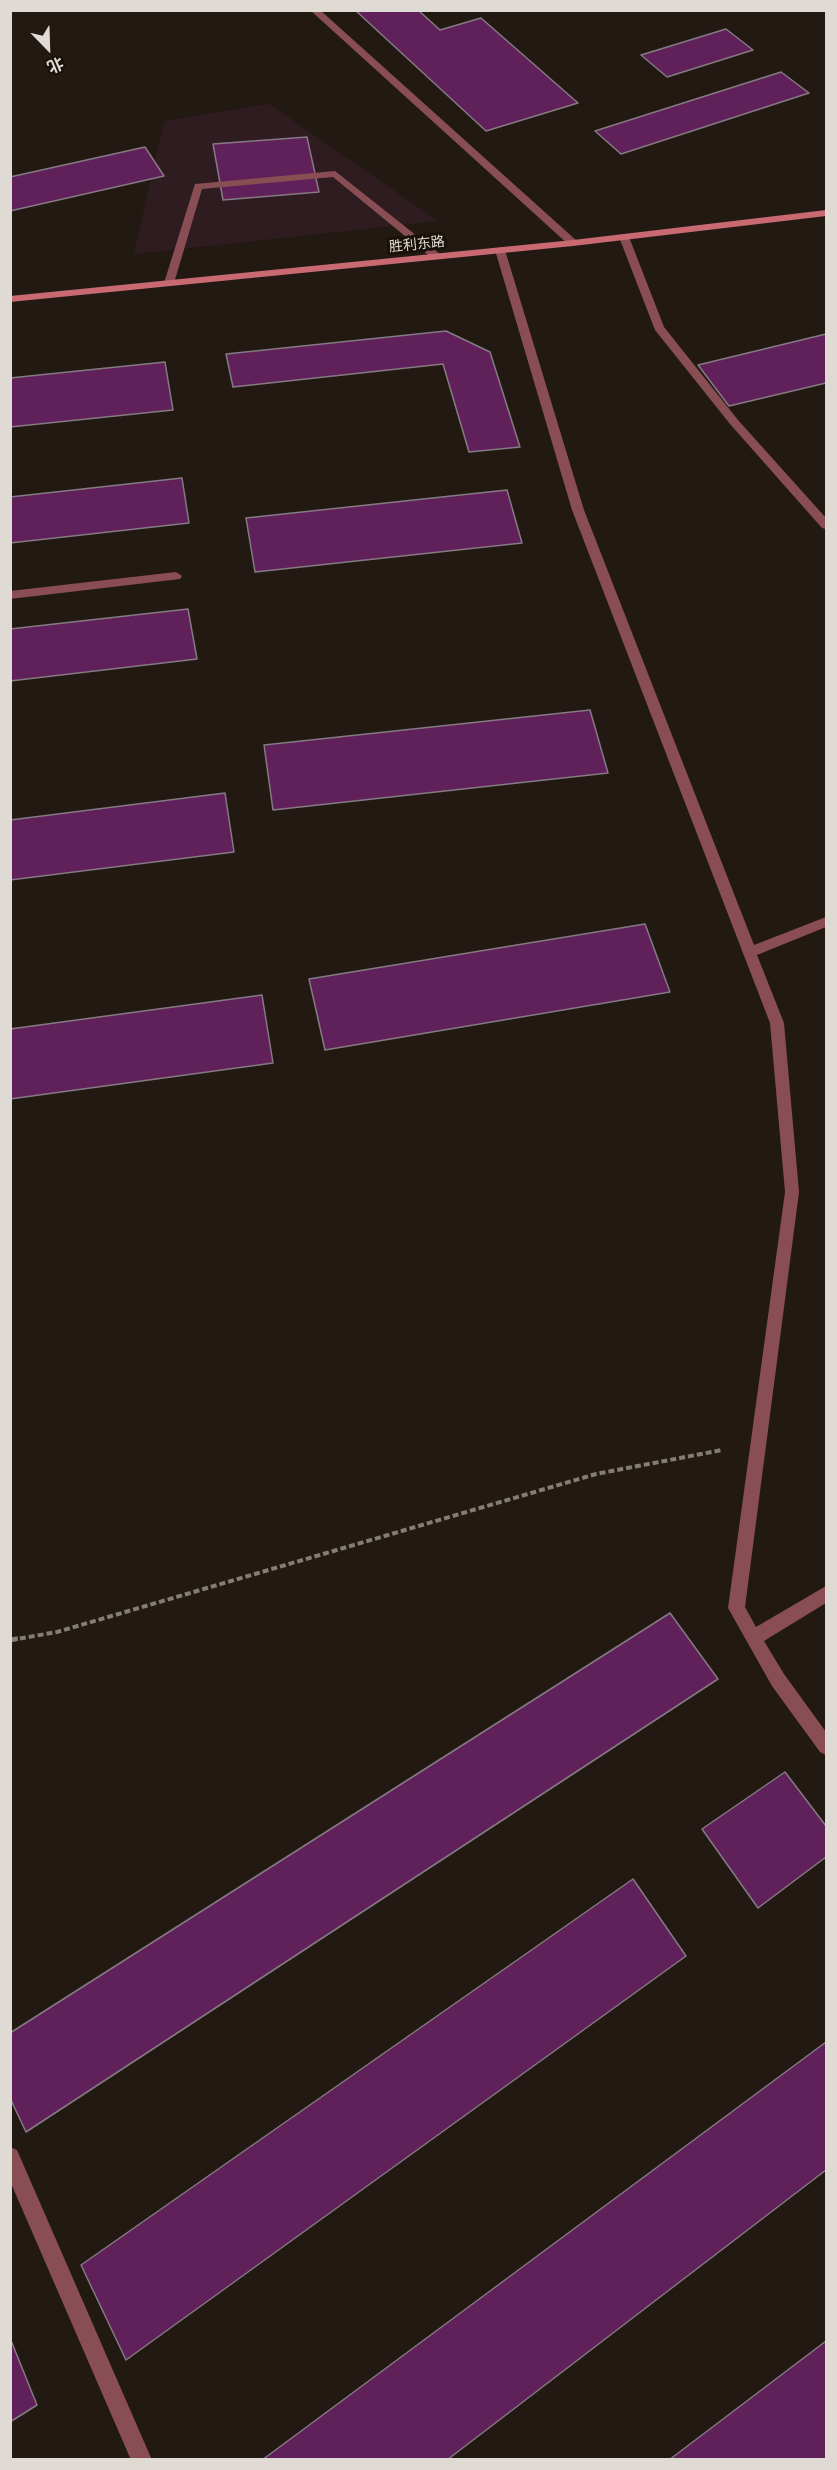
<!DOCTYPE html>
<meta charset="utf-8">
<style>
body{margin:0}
#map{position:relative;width:837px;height:2470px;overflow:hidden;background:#221a12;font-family:Signika,"Noto Sans SC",sans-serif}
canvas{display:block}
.frame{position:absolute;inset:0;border:12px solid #e0dad5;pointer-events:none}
.north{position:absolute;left:18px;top:18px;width:60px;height:60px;-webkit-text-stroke:4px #191109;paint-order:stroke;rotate:157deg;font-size:16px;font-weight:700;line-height:24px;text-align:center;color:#e0dad5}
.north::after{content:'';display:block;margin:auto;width:21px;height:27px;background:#e0dad5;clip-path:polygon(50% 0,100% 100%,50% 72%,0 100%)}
</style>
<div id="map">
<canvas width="837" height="2470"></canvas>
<div class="frame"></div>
<div class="north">北</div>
</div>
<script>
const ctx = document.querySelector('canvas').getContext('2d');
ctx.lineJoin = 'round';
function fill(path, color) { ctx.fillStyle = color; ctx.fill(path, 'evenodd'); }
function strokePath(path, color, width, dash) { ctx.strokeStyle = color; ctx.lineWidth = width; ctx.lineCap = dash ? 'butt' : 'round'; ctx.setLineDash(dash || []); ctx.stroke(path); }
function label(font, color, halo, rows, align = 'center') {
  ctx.font = font + ' Signika,"Noto Sans SC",sans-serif'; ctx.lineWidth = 6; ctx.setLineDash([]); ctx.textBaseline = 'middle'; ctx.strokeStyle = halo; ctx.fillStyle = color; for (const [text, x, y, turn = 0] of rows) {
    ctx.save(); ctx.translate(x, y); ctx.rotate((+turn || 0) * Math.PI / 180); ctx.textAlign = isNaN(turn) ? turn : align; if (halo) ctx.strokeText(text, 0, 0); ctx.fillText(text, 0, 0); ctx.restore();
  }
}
fill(new Path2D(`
 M269,104l169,117 -304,33 30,-133z`), '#2f1c20');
const building = new Path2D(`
 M355,10h63l22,20 41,-12 97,85 -92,28z
 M726,29l27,21 -86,27 -26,-22z
 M781,72l28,21 -188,61 -26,-23z
 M307,137l12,55 -96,8 -10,-56z
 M145,147l19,29 -154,35v-34z
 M446,331l44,21 30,95 -51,5 -26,-88 -210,23 -7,-33z
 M826,334v49l-97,23 -31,-41z
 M165,362l8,48 -163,17v-49z
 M182,478l7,45 -179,20v-46z
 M507,490l15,53 -267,29 -9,-54z
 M188,609l9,50 -187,22v-52z
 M590,710l18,63 -335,37 -9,-65z
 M225,793l9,59 -224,28v-60z
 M645,924l25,68 -345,58 -16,-71z
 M262,995l11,68 -263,36v-70z
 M670,1613l48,66 -692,453 -16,-34v-65z
 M785,1772l41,54v31l-68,51 -56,-79z
 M633,1879l53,77 -560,404 -45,-95z
 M826,2042v128l-379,290h-185z
 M10,2338l27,67 -27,17z
 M826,2341v119h-157z`);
fill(building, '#60215a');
strokePath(building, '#857a83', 1.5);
strokePath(new Path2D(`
 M11,1640l46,-8 539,-158 126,-24`), '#847d76', 4, [6, 3]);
strokePath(new Path2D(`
 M10,1640l10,-2`), '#847d76', 4.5, [8, 4]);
fill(new Path2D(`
 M335,171l106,84v4h-8l-100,-82 -131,12 -28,94 -5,3 -5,-3 31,-99z`), '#894e53');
fill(new Path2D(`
 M310,10h10l257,231v4h-8z
 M624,234l5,3 35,90 74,93 88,98v11l-4,-1 -92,-104 -75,-94 -36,-93z
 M500,247l5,3 79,260 170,435 72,-28v10l-69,28 27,68 15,169 -54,415 11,20 70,-41v17l-62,38 20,33 42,58v23l-6,-3 -48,-66 -44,-78 57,-416 -15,-169 -198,-513 -77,-260z
 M176,572l6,4 -2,3 -170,20v-8z
 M10,2147l7,3 135,310h-21l-121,-279z`), '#894e53');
fill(new Path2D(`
 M826,210v6l-253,30 -563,56v-6l563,-56z`), '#c96972');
label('14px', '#e0dad5', '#191109', [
 ["胜利东路",417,245,-6]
]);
</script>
